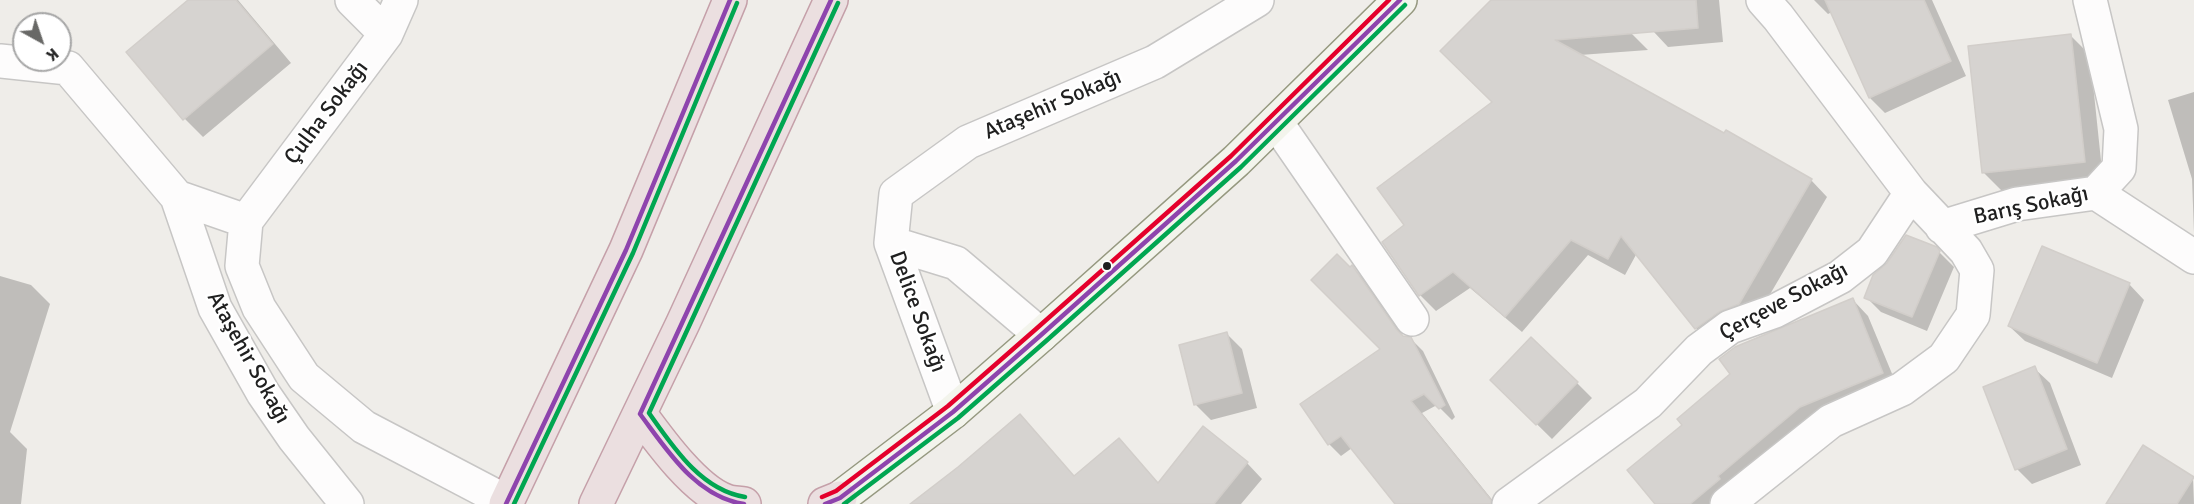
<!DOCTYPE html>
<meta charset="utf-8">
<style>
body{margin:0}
#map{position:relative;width:2194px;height:504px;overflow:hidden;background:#efede9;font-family:Signika,sans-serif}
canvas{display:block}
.north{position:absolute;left:12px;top:12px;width:60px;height:60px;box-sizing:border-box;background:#fff;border:2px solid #a6a6a6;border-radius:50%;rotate:140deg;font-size:16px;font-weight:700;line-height:24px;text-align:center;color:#202020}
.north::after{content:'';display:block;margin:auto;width:21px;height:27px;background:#686866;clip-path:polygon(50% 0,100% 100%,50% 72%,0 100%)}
</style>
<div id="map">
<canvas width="2194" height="504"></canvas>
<div class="north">K</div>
</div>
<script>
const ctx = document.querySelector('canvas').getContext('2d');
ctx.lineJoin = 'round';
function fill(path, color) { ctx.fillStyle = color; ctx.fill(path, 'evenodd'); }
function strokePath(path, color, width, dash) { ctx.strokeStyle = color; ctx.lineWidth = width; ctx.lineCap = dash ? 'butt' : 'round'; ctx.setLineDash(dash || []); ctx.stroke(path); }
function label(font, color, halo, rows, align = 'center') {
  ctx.font = font + ' Signika,sans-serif'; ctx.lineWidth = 5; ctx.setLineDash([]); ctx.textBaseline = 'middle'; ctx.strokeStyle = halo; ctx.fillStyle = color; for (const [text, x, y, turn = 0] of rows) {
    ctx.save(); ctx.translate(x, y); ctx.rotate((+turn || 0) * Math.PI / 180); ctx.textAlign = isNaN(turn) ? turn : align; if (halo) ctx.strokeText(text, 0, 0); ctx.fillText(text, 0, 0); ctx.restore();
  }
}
fill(new Path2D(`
 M190,0h48l53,63 -88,74 -19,-19z
 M1493,0h105l50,50 -68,5 231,125 16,17 -72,123 -42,25 -17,-17 -59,-75 -12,22 -37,-20 -66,77 -52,-44 -34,23 -16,-16 -14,-70 88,-123z
 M1650,0h69l4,42 -55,5 -15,-16z
 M1814,0h118l34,76 -81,37 -15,-15 -38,-86 -4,2z
 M2071,36l19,19 13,125 -101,11 -19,-19z
 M2194,92v141l-2,-54 -24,-79z
 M1936,249l18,18 -27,64 -46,-19 -15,-15z
 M1352,267l12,12 40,58 7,2 12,12 32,66 -3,3 -15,-15 -15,8 72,89 -2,2h-95l-45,-56 -11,8 -12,-12 -27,-39 80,-55 -32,-81z
 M0,276l31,9 19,19 -40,128 17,17 -6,55h-21z
 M2129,284l15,16 -32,78 -87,-37 -16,-15z
 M1853,300l15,16 30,72 -175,116h-66l27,-79 48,-51z
 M1227,334l15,15 15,59 -46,12 -15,-15z
 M2034,368l16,15 31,82 -49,19 -15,-15z
 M1492,380l85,3 15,15 -40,41z
 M1119,440l40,44 88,-21 15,16 -21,25h-329l163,-27z
 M2193,478l1,26h-86z`), '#0003');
const building = new Path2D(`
 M188,0h48l37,44 -90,76 -57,-68z
 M1491,0h205l2,28 -143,12 169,93 2,-3 86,49 -73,125 -20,8 -24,17 -74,-93 -13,23 -37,-19 -66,77 -52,-45 -34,24 -37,-54 22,-17 -27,-37 115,-86 -52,-51z
 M1825,0h99l27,61 -82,37z
 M2071,34l14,128 -103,11 -14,-127z
 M1906,235l31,12 3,4 -28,66 -48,-19 9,-23 14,-12z
 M2042,246l88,37 -33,80 -89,-37z
 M1337,254l13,13 2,-2 45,65 6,6 8,1 34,68 -6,4 -15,-15 -13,7 80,99v4h-96l-54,-68 -13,9 -28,-41 80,-55 -69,-69z
 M1853,298l30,75 -83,34 -82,69 2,3 -30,25h-35l-28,-34 55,-45 -5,-6 53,-45 -11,-15 16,-12z
 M1227,332l15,61 -48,12 -15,-60z
 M1531,337l47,45 -42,43 -46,-45z
 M2035,366l32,83 -52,21 -32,-83z
 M1020,414l54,62 45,-38 39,45 45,-57 45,36 -34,42h-304l48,-37z
 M2143,445l51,32 -17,27h-71z`);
fill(building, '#d6d3d0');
strokePath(building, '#d2ceca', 1.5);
const street = new Path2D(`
 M352,0l34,34
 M0,61l68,7 109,129 69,24
 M1276,122l136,197
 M2096,193l98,64
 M177,197l38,111 48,85 31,45 53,66
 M246,221l-4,45 17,42 45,69 60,50 143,75
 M246,221l140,-187 15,-34
 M1942,227l75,-23 79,-11 23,-25 2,-39 -31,-129
 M891,243l65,20 85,72
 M953,412l-62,-169 5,-49 72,-52 187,-80 102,-62
 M1509,504l139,-101 51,-53 31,-23 45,-16 65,-34 32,-25 39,-59 -133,-176 -15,-17
 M1727,504l104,-83 71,-32 42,-31 29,-43 4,-45 -11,-19 -55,-58`);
const secondary = new Path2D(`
 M840,498l113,-86 88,-77 195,-174 164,-161`);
const highway = new Path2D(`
 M640,414c19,26 55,76 86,87 5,2 13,2 18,3
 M506,504l120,-254 104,-250
 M596,504l87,-181 148,-323
 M825,504l15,-6`);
strokePath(street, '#c7c6c5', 36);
strokePath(secondary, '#969980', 36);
strokePath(highway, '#c5a0a9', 36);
strokePath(street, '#fdfcfc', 33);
strokePath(secondary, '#f3f4ec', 33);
strokePath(highway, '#ebdfe0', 33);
strokePath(new Path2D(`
 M506,504l120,-254 104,-250
 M744,504c-48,-7 -77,-54 -104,-90l191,-414
 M825,504l15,-6 113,-86 88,-77 195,-174 164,-161`), '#8e44ad', 4.5);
strokePath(new Path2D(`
 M745,497c-44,-7 -72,-50 -96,-84l189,-410
 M514,504l119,-251 104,-250
 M844,504l114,-86 88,-77 195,-174 164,-162`), '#00a651', 4.5);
strokePath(new Path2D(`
 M822,497l14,-6 112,-85 88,-77 195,-173 158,-156`), '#e4002b', 4.5);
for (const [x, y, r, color] of [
 [1107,266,5,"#202020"]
]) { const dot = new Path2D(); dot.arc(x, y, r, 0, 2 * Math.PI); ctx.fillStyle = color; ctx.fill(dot); strokePath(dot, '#fff', 2); }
label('22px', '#202020', '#fff', [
 ["Ataşehir Sokağı",1053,105,-23],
 ["Çulha Sokağı",327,113,-53],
 ["Barış Sokağı",2031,206,-12],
 ["Çerçeve Sokağı",1784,302,-28],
 ["Delice Sokağı",917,312,70],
 ["Ataşehir Sokağı",248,358,61]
]);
</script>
